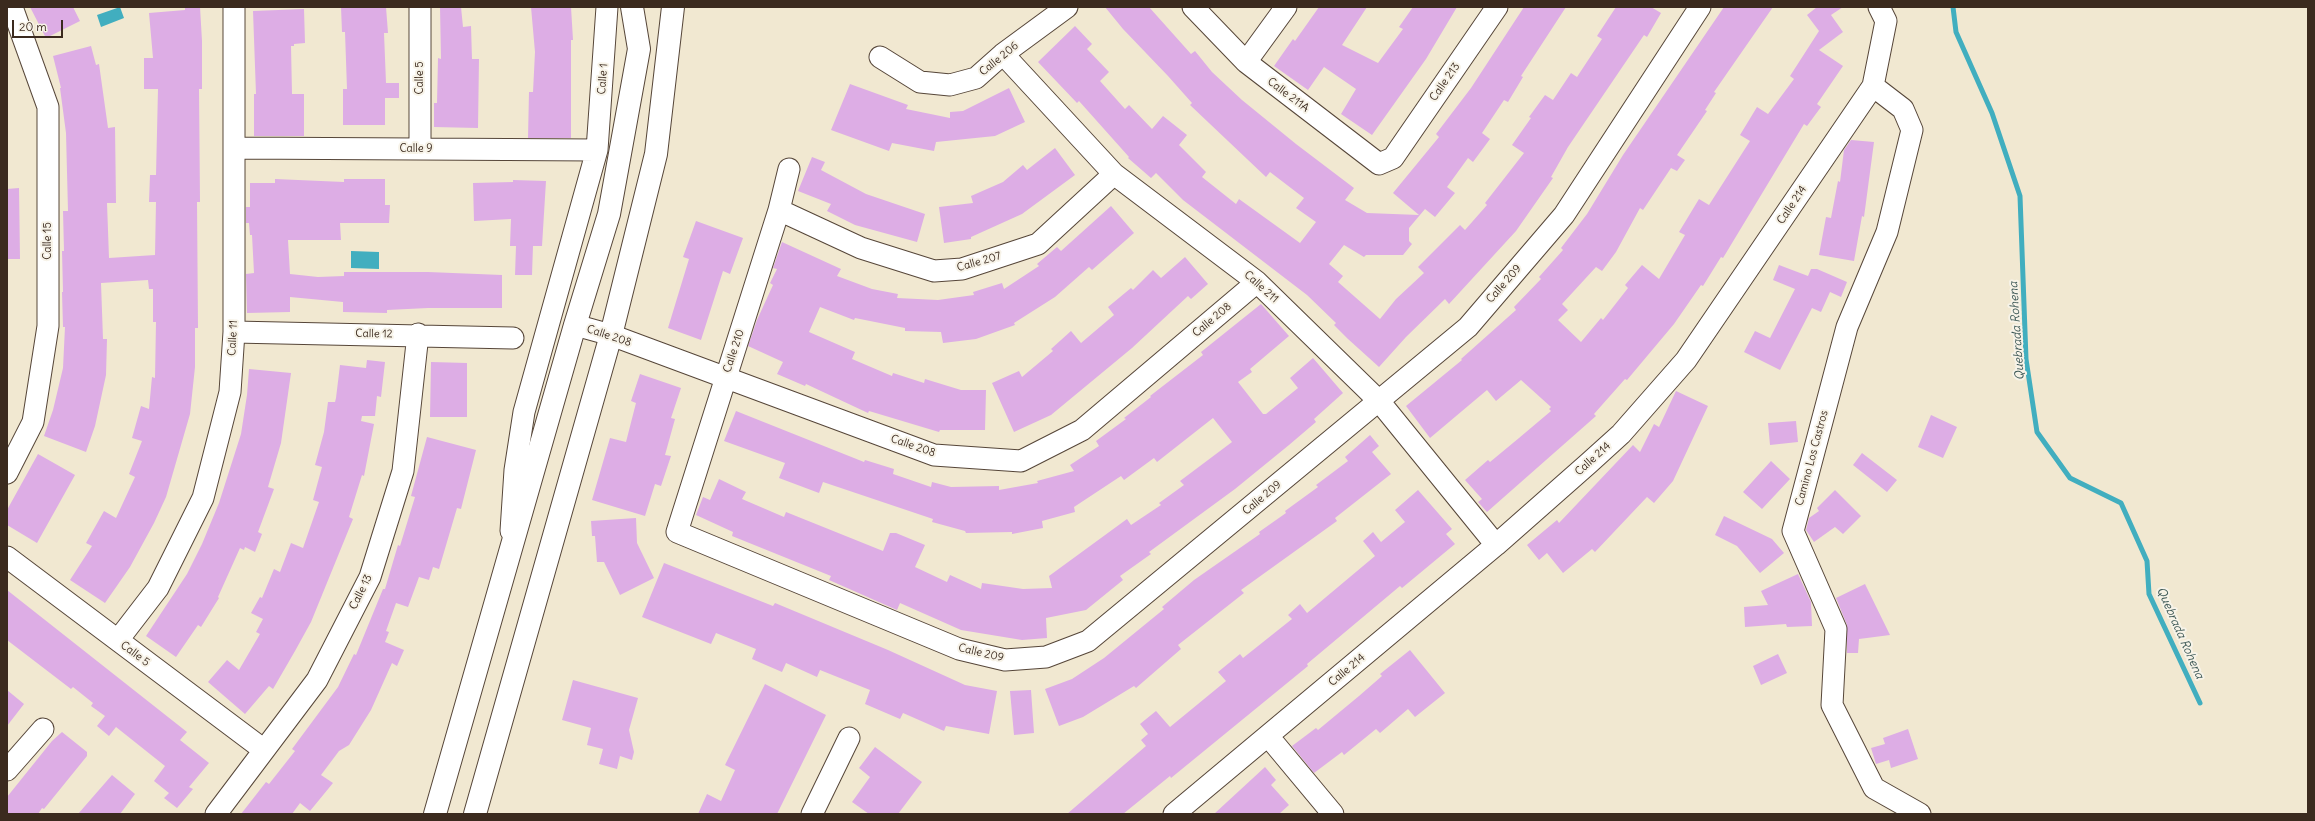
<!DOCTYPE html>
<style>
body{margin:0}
#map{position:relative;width:2315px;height:821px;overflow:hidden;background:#f1e8d1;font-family:Delius,sans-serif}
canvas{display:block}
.frame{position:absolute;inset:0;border:8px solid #3b2a1e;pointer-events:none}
.scale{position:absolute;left:12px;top:20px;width:51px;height:18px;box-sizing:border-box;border:2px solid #3b2a1e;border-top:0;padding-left:5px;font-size:12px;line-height:14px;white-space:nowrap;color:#3b2a1e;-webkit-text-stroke:3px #f7f3e8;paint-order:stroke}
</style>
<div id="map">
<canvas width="2315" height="821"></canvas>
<div class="frame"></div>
<div class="scale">20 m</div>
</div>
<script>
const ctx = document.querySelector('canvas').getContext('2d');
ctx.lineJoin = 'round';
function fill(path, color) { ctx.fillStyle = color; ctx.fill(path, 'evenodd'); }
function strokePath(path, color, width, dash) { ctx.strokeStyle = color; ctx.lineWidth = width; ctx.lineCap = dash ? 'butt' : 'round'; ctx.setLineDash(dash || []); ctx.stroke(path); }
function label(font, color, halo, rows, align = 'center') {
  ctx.font = font + ' Delius,sans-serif'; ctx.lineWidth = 4; ctx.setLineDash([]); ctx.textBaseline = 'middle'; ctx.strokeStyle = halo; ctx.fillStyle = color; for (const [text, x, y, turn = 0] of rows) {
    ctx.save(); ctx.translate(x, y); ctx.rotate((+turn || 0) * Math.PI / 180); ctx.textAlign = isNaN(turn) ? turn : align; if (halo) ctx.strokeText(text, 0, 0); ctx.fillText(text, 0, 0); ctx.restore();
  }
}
fill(new Path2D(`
 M120,7l4,11 -23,9 -4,-12z
 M351,251l28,1v17l-28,-1z`), '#41aebf');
strokePath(new Path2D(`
 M1953,7l3,25 36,81 28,83 6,163 11,73 33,46 51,25 26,58 2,33 51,109`), '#41aebf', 5);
fill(new Path2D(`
 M30,7h43l7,14 -34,17z
 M185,7h15l2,34v48h-3l1,113h-3l1,126h-3v39l-5,47 -24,83 -12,26 -24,44 -25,36 -35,-23 22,-34 -6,-3 18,-32 12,7 19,-41 -6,-3 13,-33 -10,-3 9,-32 8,3 3,-32 3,1 1,-56h-3v-33h-4l-1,-9 -47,3 2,56h4l-1,36 -11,51 -9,26 -42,-16 9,-26 10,-42 2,-41h-2l-1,-35h1l-1,-41h2l-1,-40h5l-2,-78 -6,-45h1l-8,-32 38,-10 5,19 3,-1 9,64 7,-1 1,76h-9l2,55 46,-3 1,-53h-7l1,-27h6l2,-86h-14v-31h9l-4,-45 36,-3z
 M341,7h45l2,26h-4l2,50h13v15h-14v27h-42v-36h4l-2,-57h-3z
 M440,7h21l2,20 8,-1 1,33h7l-1,69 -44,-1v-24h3l1,-45 3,1z
 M531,7h40l2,33h-2v98h-43l1,-46h4l2,-40z
 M1105,7h44l42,47 4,-3 17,21 30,28 54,44 58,44 -9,12 22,13 52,2 -26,-22 46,-56 -3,-3 35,-46 53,-81h42l-45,69 2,1 -15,25 -4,-2 -22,33 8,6 -17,23 -5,-4 -21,29 8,6 -20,24 -10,-8 -16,19v13l3,3 -9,11h-37l-2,2 -20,-12 -15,19 14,12 -5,6 42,37 16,-20 28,-26 -6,-6 42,-42 5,5 22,-25 -2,-2 39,-50 -12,-8 19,-27 -2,-1 16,-22 8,5 18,-27 6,4 25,-38 -5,-3 19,-29h35l10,6 -14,24 -3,-2 -76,112 -17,30 2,1 -37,53 -67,73 -4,-5 -39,38 -27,30 -31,-28 -14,-14 2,-2 -29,-28 -124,-95 -27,-27 -5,5 -23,-20 1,-1 -50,-56 -2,2 -39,-41 37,-36 17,18 -5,5 22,23 -9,9 25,28 4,-4 23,24 11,-13 24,19 -8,10 27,27 -4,5 34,27 3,-5 61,44 16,-21 -20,-14 8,-10 -34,-26 -4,5 -76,-72 2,-2 -24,-27 -45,-47z
 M1319,7h48l-25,38 36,18 25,-34 -4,-2 14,-20h44l-31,52 -54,76 -31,-21 15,-25 -32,-22 -16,23 -34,-24 19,-27 2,2z
 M1724,7h49l-59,85 2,1 -11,17 2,1 -30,44 8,5 -8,11 -6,-3 -28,42 -3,-2 -24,44 -14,19 -6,-4 -34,37 6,6 -10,10 23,22 20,-24 2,2 25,-32 -3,-3 17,-20 17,14 26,-44 -6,-3 20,-33 10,6 41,-64 -10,-6 17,-28 11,7 26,-35 -4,-3 29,-45 -12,-16 10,-8h26l-12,8 12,17 -24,18 24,16 -26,38 4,3 -14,19 -3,-2 -81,134 -2,-1 -18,29 -2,-1 -27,39 -47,56 -2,-1 -31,35 2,2 -109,96 -9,-10 4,-3 -17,-19 23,-20 2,2 29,-24 32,-27 -2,-2 2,-2 -30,-27 -25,21 -9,-11 -57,48 -24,-32 56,-46 -1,-1 55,-49 -2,-3 27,-28 -2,-2 24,-27 -2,-2 26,-34 36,-59z
 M304,9l1,34 -11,1v2h-3l1,48h12v42h-50v-42h2l-3,-83z
 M850,84l58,21 -2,4 44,9v-6l13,-1 46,-23 16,34 -30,14 -59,6 -2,9 -42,-8 -3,8 -58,-21z
 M1851,140l23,2 -10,75 -2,-1 -8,45 -35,-6 7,-38 5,1 7,-37 2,1 4,-32z
 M1055,148l20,27 -53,39 -51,23v2l-27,4 -5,-36 34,-4 -2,-7 32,-14 20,-17 4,5z
 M812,157l13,5 -4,8 45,24 59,20 -8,28 -62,-17 -28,-14 4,-7 -33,-13z
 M275,179l69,3v-3h41v26h5l-1,18h-49l1,17h-53l2,34 28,3 26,-1v-4h84l74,3v33h-74l-41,2v3l-44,-1v-10l-53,-5v15l-43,1 -1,-39 8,-1 -2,-38h-2l-1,-12h-3v-16h4v-24h25z
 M513,180l33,1 -4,65h-9l-1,29h-17l1,-29h-6l1,-27 -37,2 -1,-38 40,-1z
 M19,188l1,71h-13v-70z
 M1111,206l23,27 -42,37 -3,-3 -34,30 -41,26 1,2 -39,14 -33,4 -2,-11 -36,-1v-3l-50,-10 -1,2 -34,-13 -11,25 46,20 -3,7 40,17 1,-3 31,10 1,-4 36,11h25l-1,40h-45l-1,2 -70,-21 -1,2 -62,-29 -1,2 -28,-12 6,-12 -35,-16 9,-26 16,-35 -3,-2 7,-14 -4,-1 9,-26 59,27 -4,7 35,13 26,5 -1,4 41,2 36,-5 -1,-3 29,-9 2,6 35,-23 -2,-2 20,-17 4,4z
 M696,221l47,17 -13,36 -7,-3 -22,69 -33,-12 21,-69 -6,-2z
 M1185,257l23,27 -17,15 -3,-3 -56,52 -81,67 -37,17 -22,-49 27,-12 3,6 31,-26 -2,-2 20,-18 10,12 33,-28 -6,-8 23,-19 2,2 20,-20 8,8z
 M1779,265l29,11 3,-7h6l30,13 -6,15 -11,-5 -9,20 -9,-4 -32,62 -36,-18 11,-21 15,7 25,-49 -22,-9z
 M1261,304l28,32 -39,33 2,3 -14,10 25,32h3l32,-26 -8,-10 23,-20 30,35 -29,26 2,3 -27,23 -54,44 -86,63 2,2 -31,22 3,4 -37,30 -40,8 1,20 -25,2 -61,-10 -61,-27 -3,7 -68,-30 2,-4 -99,-40 1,-4 -37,-17 7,-18 7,3 9,-21 27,13 -4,7 42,18 2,-5 97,39 7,-18h6l29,12 -10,22 32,15 3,-7 31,14 1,-6 41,6 29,-1 -3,-12 78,-57 4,6 30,-20 -2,-2 25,-18 -4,-4 52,-39 -19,-24 -56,44 -3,-4 -30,22 -3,-4 -47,31 1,5 -33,9 1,7 -31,6v-2l-46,1 -1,-2 -33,-9 1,-3 -110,-37 -4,11 -40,-15 6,-15 -61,-22 12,-30 128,51 1,-2 29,9 -1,5 38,13 1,-5 19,5 48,-1v4l39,-7 -1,-2 37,-10 -4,-6 29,-19 -3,-5 30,-22 -2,-1 27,-21 -1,-1 53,-41 -2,-3z
 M367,360l18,2 -4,35 -4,-1 -2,20h-13l-1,5 13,3 -10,52 -2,-1 -13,42 4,2 -42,103 -16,29 -22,38 -4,-3 -24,28 -37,-32 19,-22 12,10 21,-36 -4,-2 7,-13 -12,-6 9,-16 2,1 12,-29 6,3 11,-29 12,5 16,-46 -6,-2 9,-33 -7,-2 9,-33 4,-30h7l1,-4 4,-33 26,3z
 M431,362l36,1v54h-37z
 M249,369l42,4 -10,70 -13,44 6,2 -16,43 4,2 -7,18 -10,-5 -1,3 -4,-2 -22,49 1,1 -18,29 -3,-2 -22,32 -30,-21 41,-62 15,-30 17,-41 22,-69 6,-39z
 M640,374l41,14 -10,30 4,1 -10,36 6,1 -10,30 -6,-2 -10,32 -53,-16 18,-62 16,4 10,-39 -5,-2z
 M1676,391l32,15 -35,75 -19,22 -7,-6 -52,55 -3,-3 -29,24 -16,-20 -8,7 -12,-15 30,-25 2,3 74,-78 7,7 14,-28 5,3z
 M1931,415l26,12 -14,31 -25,-11z
 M1796,421l2,21 -28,3 -2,-22z
 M1370,435l9,11 -7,6 19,22 -56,44 2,3 -96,69 3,3 -66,52 3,4 -45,39 -2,-2 -51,31 -24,9 -14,-37 27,-10 32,-21 60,-49 -2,-2 32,-27 66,-46 -1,-2 27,-19 -1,-2 33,-24 -2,-2 32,-24 -3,-4z
 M427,437l49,13 -15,59 -4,-1 -18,61 -6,-2 -4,13 -10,-3 -11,30 -12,-4 -10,28 3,1 -4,10 19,8 -7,16 -5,-3 -21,47 -22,35 -10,6 -18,24 12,8 -23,28 -10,-8 -8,11h-51l25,-32 3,2 26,-33 -3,-2 46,-62 16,-33 2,1 27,-66h2l13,-44 2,1 15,-49 -4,-1z
 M1862,453l35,27 -10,12 -34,-27z
 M38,454l37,21 -38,68 -30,-18v-15z
 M1771,461l19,18 -28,30 -19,-17z
 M1418,490l34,39 -6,5 9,10 -53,44 -2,-2 -93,78 1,2 -137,112 -1,-2 -47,38h-56l79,-68 -5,-6 7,-6 -8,-10 16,-13 14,16 56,-46 -8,-9 22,-18 3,4 49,-39 -4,-4 12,-11 7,9 68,-57 -12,-15 10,-9 8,10 24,-20 -10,-12z
 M1835,490l26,26 -18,18 -8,-7 -21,15 -8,-12 3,-12 10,-7 -2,-3z
 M1724,516l48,23 12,14 -24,20 -23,-27 -22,-11z
 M636,518l1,25 17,35 -34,17 -16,-33h-7l-2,-26h-3l-1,-15z
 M664,563l109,43 2,-3 113,47 77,35 32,6 -8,43 -43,-8 -2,5 -41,-18 -3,6 -35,-15 5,-14 -50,-20 -3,7 -31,-14 -4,9 -30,-13 4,-10 -40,-16 -5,11 -69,-27z
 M1798,574l13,28 1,24 -25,1 -1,-3 -41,3 -1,-20 24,-2 -7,-14z
 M1865,584l25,51 -31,4 -1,14h-11v-28l-11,-27z
 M7,590l180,142 -7,8 29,23 -20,24 4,2 -16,19 -13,-10 5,-5 -15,-12 11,-15 -49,-39 -7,9 -12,-10 8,-10 -14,-10 2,-3 -20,-16 -2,2 -64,-49z
 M1410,650l35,43 -30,24 -7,-8 -28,24 -4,-4 -32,26 -2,-3 -28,21 -22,-27 24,-18 2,2 41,-34 23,-20 -2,-2z
 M1778,654l9,19 -26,12 -8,-19z
 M573,680l65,18 -9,32 5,22 -2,8 -12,-4 -3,13 -18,-5 4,-15 -16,-4 4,-17 -29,-8z
 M765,684l61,31 -49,99h-79l9,-20 14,7 14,-31 -10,-5z
 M7,690l17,14 -17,22z
 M1031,690l3,43 -20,2 -4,-44z
 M1908,729l10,30 -27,9 -2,-8 -13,4 -5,-16 14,-4 -2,-6z
 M62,732l25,20v4l-43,53 -2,-1 -4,6h-31v-17l45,-56z
 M875,747l47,35 -24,32h-29l-17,-12 18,-25 -11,-9z
 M1265,767l11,13 -5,5 18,20 -10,9h-65z
 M112,775l23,19 -15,20h-42z`), '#ddade5');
const minor = new Path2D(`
 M420,7v142
 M1193,7l53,55 133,102 14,-6 104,-151
 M1003,54l111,120 143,108 122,119 117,144
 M880,57l40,25 30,3 26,-7 27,-24 64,-47
 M1246,62l40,-55
 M1873,86l30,23 9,21 -25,102 -40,95 -54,204 43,98 -4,76 42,83 46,26
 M236,148l361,2
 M789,169l-10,41 -102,322 282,117 46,11 41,-3 42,-16 380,-314 96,-112 136,-208
 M779,210l82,38 73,23 28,-2 76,-25 76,-70
 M575,325l36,10 323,120 87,6 61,-31 175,-148
 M234,332l279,6
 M7,473l26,-51 15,-96v-219l-36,-100
 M511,531l4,-61 9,-58 73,-262 10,-143
 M7,557l257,193
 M118,640l40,-52 45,-90 27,-106 4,-60v-325
 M1268,736l65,78
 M7,770l36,-41
 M216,814l101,-134 53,-103 33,-106 15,-137
 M812,814l37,-76
 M1174,814l322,-269 93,-82 32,-29 65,-74 187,-274 13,-65 -7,-14`);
const major = new Path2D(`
 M435,814l140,-489 34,-111 30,-165 -7,-42
 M475,814l136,-479 45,-181 17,-147`);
strokePath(minor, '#564639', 23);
strokePath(major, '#564639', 24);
strokePath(minor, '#fff', 21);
strokePath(major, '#fff', 22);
label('11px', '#3b2a1e', '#f7f3e8', [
 ["Calle 206",999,59,-39],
 ["Calle 5",420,78,-90],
 ["Calle 1",603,79,-86],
 ["Calle 213",1445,82,-55],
 ["Calle 211A",1288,95,37],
 ["Calle 9",416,149],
 ["Calle 214",1792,205,-56],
 ["Calle 15",48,241,-90],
 ["Calle 207",979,262,-16],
 ["Calle 209",1504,284,-49],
 ["Calle 211",1261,287,42],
 ["Calle 208",1212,320,-40],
 ["Calle 12",374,334,1],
 ["Calle 208",609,336,18],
 ["Calle 11",233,338,-87],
 ["Calle 210",734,351,-72],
 ["Calle 208",913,446,19],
 ["Camino Los Castros",1812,458,-75],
 ["Calle 214",1593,459,-42],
 ["Calle 209",1262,498,-40],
 ["Calle 13",361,592,-64],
 ["Calle 209",981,653,13],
 ["Calle 5",135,654,37],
 ["Calle 214",1347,670,-40]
]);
label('italic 12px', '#3d5856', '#f7f3e8', [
 ["Quebrada Rohena",2017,331,-94],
 ["Quebrada Rohena",2180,633,66]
]);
</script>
